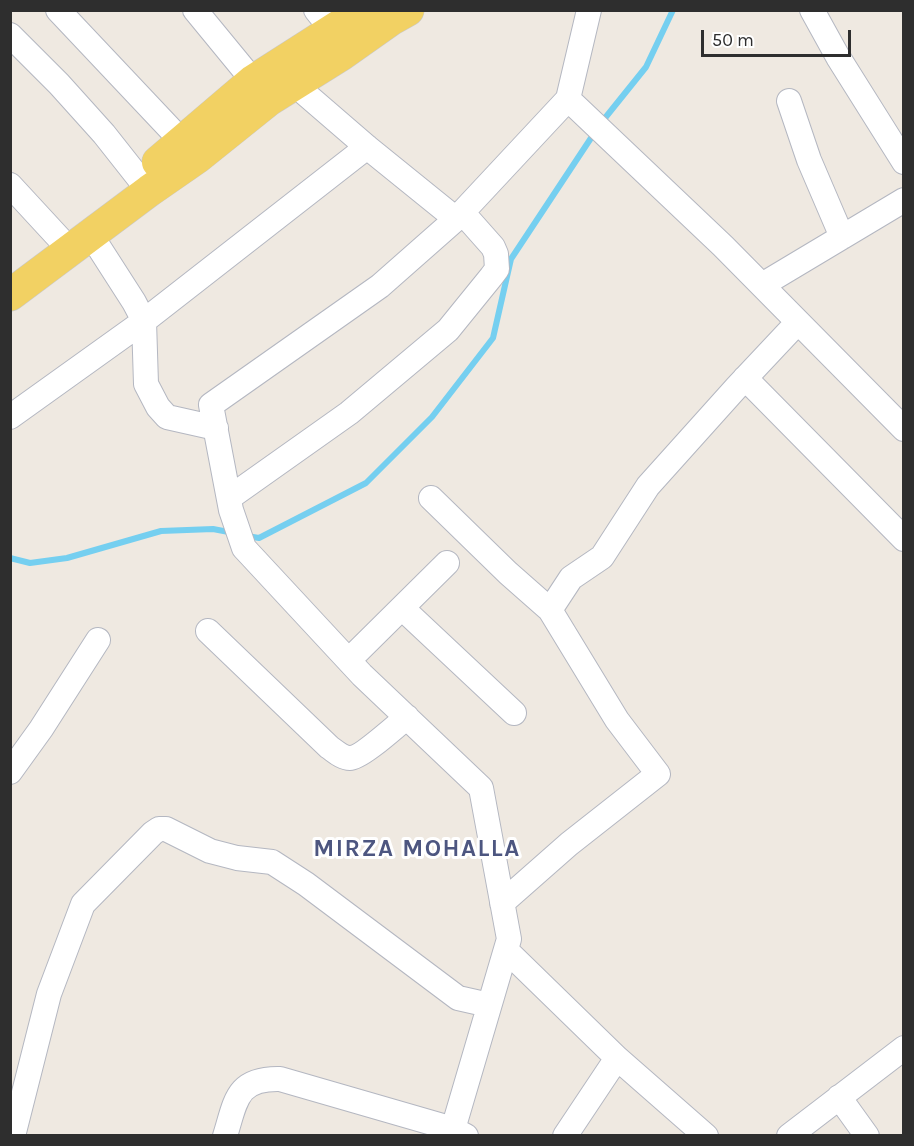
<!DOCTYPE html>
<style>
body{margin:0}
#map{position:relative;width:914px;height:1146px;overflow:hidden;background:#efe9e1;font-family:Karla,sans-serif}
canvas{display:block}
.frame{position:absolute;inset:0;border:12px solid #2e2e2e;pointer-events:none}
.scale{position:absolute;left:701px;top:30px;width:150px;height:27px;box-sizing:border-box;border:3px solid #2e2e2e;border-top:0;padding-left:8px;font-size:18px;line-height:21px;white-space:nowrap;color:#2e2e2e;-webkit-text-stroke:4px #fff;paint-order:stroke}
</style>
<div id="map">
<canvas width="914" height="1146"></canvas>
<div class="frame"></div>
<div class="scale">50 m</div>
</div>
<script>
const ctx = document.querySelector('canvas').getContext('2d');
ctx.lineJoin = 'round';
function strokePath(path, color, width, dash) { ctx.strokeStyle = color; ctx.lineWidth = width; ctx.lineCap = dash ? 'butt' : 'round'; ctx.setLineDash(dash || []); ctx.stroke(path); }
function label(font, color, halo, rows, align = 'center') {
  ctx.font = font + ' Karla,sans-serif'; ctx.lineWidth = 6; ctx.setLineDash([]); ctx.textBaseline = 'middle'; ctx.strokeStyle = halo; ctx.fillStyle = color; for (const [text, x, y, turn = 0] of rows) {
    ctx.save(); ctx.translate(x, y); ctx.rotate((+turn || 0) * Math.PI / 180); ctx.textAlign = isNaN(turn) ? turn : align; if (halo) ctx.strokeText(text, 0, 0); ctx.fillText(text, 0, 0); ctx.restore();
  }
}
strokePath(new Path2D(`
 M601,123l45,-56 27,-57
 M247,536l12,2 107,-55 66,-66 61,-79 18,-79 84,-127
 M10,558l20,5 37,-5 94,-27 52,-2 21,4`), '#75cff0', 6);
const minor = new Path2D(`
 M58,10l134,142
 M195,10l69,84
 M316,10l16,20 5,14
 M589,10l-21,89 155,147 181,183
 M812,10l26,47 66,105
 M10,35l49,49 45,50 45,57
 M294,84l73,63 89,72 112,-120
 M789,101l20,59 33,77
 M10,185l60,65
 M91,235l43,67 10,19 2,63 12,23 9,10 49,11
 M762,285l142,-85
 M745,378l159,161
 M10,417l134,-96 223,-174
 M229,498l120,-85 99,-83 43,-53 6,-8 -1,-15 -3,-7 -31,-35
 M431,498l77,75 42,37
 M402,608l112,105
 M208,631l121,116c6,4 13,11 21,11 11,0 47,-33 57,-41
 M349,660l98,-97
 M10,772l31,-43 57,-89
 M502,903l67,-59 89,-70 -41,-54 -67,-110 21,-32 31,-21 46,-71 88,-98 62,-66
 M506,950l111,108
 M839,1097l28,39
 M13,1136l36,-142 34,-90 70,-71 6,-4h7l44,22 27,7 35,4 34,22 152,114 31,7
 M225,1136c11,-35 11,-58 55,-57l173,50 13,7
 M451,1136l58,-197 -28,-151 -119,-113 -118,-127 -13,-38 -20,-105 169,-119 76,-67
 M565,1136l52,-78 89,78
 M789,1136l115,-88`);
const major = new Path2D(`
 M158,162l95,-81 111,-71
 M10,295l139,-104 49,-34 71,-57 72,-45 51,-36 16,-9`);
strokePath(minor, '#b4b7c1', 26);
strokePath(major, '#c9c9c9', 33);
strokePath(minor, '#fff', 24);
strokePath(major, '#f2d163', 32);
ctx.letterSpacing = '1.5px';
label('bold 24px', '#4d5680', '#fff', [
 ["MIRZA MOHALLA",417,849]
]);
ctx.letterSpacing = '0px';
</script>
